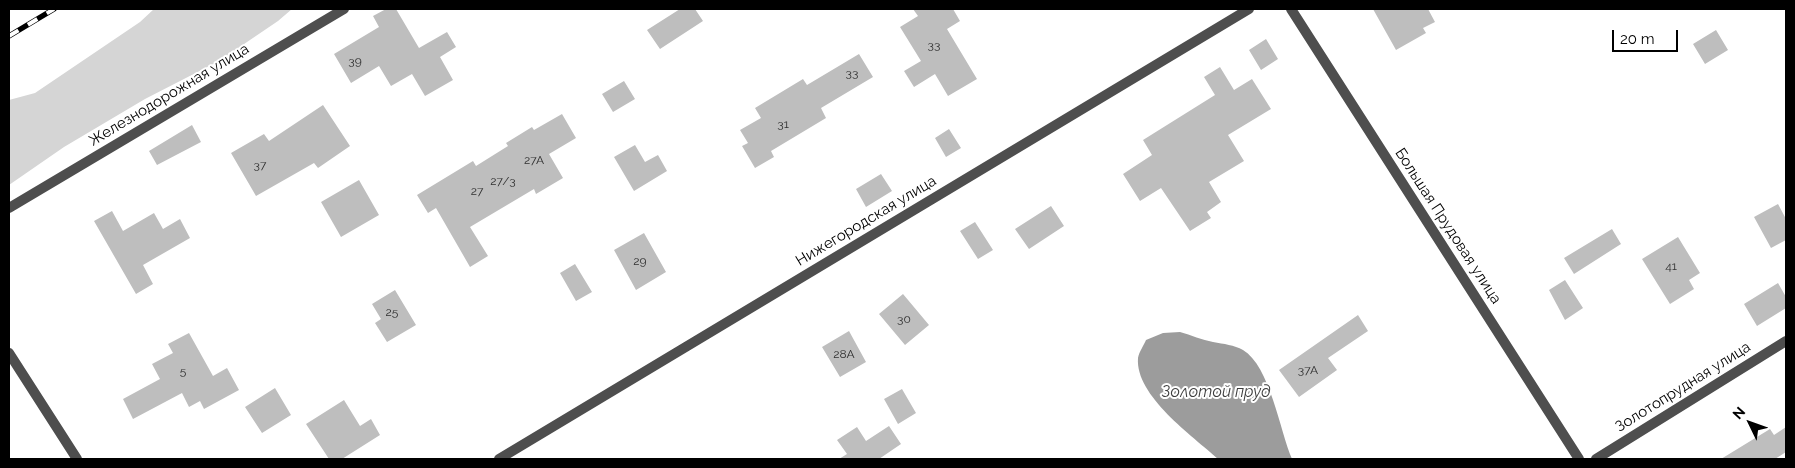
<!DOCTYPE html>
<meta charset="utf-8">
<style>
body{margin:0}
#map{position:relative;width:1795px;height:468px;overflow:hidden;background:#fff;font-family:Raleway,sans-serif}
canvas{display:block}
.frame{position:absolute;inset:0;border:10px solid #000;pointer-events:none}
.north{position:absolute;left:1725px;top:398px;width:50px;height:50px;-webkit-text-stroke:4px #fff;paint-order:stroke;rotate:312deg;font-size:14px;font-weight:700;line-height:20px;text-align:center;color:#000}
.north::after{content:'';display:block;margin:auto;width:18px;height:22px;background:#000;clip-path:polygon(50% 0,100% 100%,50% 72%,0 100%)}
.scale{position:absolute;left:1612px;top:30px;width:66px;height:22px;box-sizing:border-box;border:2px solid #000;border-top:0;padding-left:6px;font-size:15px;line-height:18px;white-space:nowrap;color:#000;-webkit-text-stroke:4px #fff;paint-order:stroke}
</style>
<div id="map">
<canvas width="1795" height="468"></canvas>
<div class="frame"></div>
<div class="north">N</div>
<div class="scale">20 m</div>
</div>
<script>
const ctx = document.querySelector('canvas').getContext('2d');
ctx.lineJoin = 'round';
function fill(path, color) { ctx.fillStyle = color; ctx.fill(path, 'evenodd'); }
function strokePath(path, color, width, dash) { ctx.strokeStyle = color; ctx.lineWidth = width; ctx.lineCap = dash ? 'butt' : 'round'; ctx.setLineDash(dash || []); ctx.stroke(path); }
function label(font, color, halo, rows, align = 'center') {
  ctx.font = font + ' Raleway,sans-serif'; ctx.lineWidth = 4; ctx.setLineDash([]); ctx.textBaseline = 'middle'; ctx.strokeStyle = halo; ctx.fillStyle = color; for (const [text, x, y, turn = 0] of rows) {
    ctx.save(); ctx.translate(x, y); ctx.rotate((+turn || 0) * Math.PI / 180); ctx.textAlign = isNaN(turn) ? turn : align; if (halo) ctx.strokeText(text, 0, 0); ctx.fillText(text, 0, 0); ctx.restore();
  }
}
fill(new Path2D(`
 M154,9h138l-14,12 -59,40 -74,38 -81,48 -55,38v-85l26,-7 105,-71z`), '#d5d5d5');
fill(new Path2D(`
 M1180,332c11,3 22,8 33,10 11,2 21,3 30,8 27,16 37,81 49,109h-74c-25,-23 -83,-63 -80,-101 1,-6 6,-13 8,-18l17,-7z`), '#9c9c9c');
fill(new Path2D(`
 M386,9h10l23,39 28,-16 9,15 -16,10 13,23 -28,16 -13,-22 -21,12 -12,-20 -28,17 -17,-29 45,-27 -6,-11z
 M680,9h15l8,12 -43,28 -13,-19z
 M913,9h40l7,12 -13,8 30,50 -29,17 -13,-22 -21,13 -10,-16 17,-10 -21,-34 18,-11z
 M1373,9h55l7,13 -12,6 3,5 -30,17z
 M1716,30l12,20 -23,14 -12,-20z
 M1266,39l12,20 -17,11 -12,-20z
 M859,54l14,23 -52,31 5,10 -55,33 3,6 -19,11 -13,-22 6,-3 -8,-13 21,-12 -6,-10 48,-29 4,6z
 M1220,67l14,23 18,-11 19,30 -43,26 16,26 -35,21 12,20 -14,10 4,6 -21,13 -29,-43 -21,13 -17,-27 29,-19 -9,-15 72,-45 -11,-18z
 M624,81l11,18 -22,13 -11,-18z
 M323,105l27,41 -32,22 -4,-5 -58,33 -25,-43 33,-19 5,7z
 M562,114l14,24 -27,16 14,24 -27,16 -2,-5 -64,38 18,29 -18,11 -34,-59 -8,5 -11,-18 56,-34 3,5 32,-20 -2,-3 26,-16 2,3z
 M192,125l9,17 -44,23 -8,-14z
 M949,129l12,19 -15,9 -11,-19z
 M635,145l10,17 13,-7 9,16 -33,20 -20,-34z
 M881,174l11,17 -26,16 -10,-18z
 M359,180l20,35 -38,22 -20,-35z
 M1778,204l8,15v21l-15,8 -17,-31z
 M1051,206l13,20 -35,23 -14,-20z
 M112,211l11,20 31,-18 9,16 17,-10 10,19 -47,27 10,19 -17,10 -42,-73z
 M975,222l18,28 -15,9 -18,-28z
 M1612,229l9,15 -47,30 -10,-16z
 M644,233l22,39 -30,18 -22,-40z
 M1678,237l22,36 -11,7 5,9 -24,15 -28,-45z
 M575,264l17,28 -16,9 -16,-28z
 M1565,280l18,28 -18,12 -16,-30z
 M1778,283l8,14v11l-29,18 -13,-22z
 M395,290l21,35 -29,17 -12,-19 6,-4 -9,-15z
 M903,294l26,31 -24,20 -26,-31z
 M1358,315l10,16 -40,27 9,12 -38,27 -20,-27z
 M849,331l17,31 -26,15 -18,-30z
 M189,333l24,43 14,-8 12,22 -35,19 -4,-8 -11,6 -7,-14 -49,26 -10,-20 37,-20 -8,-15 21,-11 -5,-9z
 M275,388l16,27 -29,18 -17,-26z
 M902,389l14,24 -18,11 -14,-25z
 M344,400l16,26 11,-7 9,16 -38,24h-13l-23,-35z
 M889,426l12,18 -22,15h-40l8,-5 -10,-14 20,-13 9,14z
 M1786,427v25l-11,7h-54l49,-30 4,6z`), '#bebebe');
strokePath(new Path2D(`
 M1291,9l288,450
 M9,208l335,-199
 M9,353l68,106
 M499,459l750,-450
 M1596,459l190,-118`), '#4e4e4e', 10);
const rail = new Path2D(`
 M9,36l45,-27`);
strokePath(rail, '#000', 5.5);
strokePath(rail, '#fff', 4, [11]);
label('12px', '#303030', null, [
 ["33",934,45],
 ["39",355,61],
 ["33",852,73],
 ["31",783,124],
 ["27А",534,160],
 ["37",260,165],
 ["27/3",503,181],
 ["27",477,191],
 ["29",640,261],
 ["41",1671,266],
 ["25",392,312],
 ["30",904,319],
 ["28А",844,354],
 ["37А",1308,370],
 ["5",183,371]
]);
label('15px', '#000', '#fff', [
 ["Железнодорожная улица",169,95,-31],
 ["Нижегородская улица",866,221,-31],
 ["Большая Прудовая улица",1448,226,57],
 ["Золотопрудная улица",1683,387,-32]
]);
label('italic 16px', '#3d3d3d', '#fff', [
 ["Золотой пруд",1216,392]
]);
</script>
